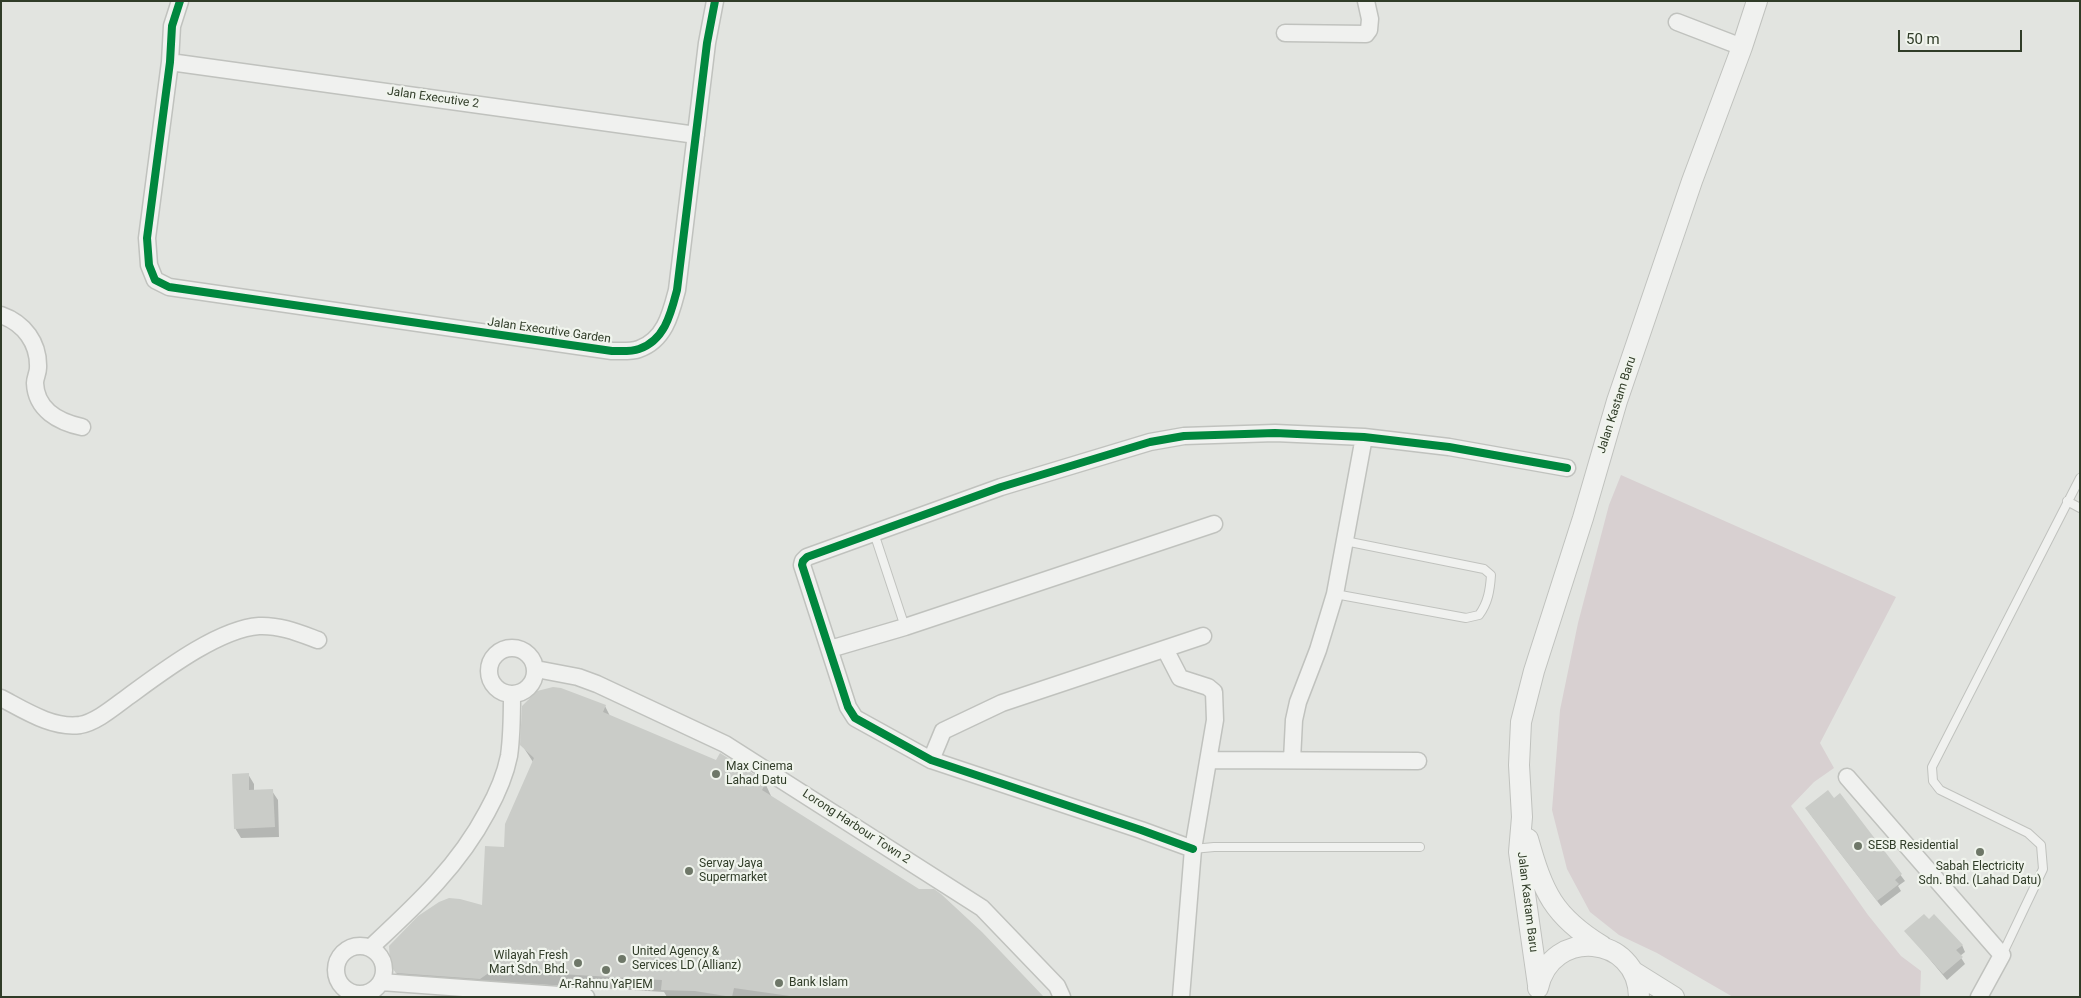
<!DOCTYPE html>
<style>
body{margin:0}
#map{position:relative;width:2081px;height:998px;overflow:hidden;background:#e2e4e0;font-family:Roboto,sans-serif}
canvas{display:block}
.frame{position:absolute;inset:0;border:2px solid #303c28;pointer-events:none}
.scale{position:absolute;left:1898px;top:30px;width:124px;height:22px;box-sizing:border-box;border:2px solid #303c28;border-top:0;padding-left:6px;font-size:15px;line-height:18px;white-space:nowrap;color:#303c28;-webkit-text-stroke:4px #f0f4ed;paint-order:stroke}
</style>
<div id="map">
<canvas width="2081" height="998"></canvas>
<div class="frame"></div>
<div class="scale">50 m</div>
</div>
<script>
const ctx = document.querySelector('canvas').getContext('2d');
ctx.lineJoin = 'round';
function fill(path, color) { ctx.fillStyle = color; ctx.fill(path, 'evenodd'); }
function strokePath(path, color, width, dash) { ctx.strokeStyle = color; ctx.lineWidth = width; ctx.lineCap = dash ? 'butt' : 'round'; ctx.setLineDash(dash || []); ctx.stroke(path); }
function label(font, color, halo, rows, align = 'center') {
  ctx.font = font + ' Roboto,sans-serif'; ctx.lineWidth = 4.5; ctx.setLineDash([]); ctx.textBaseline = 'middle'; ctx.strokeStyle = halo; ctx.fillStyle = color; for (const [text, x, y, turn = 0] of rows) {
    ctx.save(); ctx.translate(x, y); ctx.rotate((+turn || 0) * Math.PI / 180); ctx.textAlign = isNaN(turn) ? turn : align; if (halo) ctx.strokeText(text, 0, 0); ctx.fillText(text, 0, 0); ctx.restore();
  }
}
fill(new Path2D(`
 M1621,475l275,122 -76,146 14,25 -20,14 -23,24 77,109 33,41 20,15 -1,26h-187l-76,-44 -38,-18 -29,-23 -23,-43 -15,-59 8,-100 18,-87 31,-118z`), '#d8d0d1');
fill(new Path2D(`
 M605,706l5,10 107,46 4,-7 44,28 7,15 271,199h-376l-3,-5 -164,-10 -10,9 -91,-13 -8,-14 92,-58 22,-58 28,-86 -11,-17z
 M248,774l6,10v7h18l6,9 1,37 -38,1 -6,-10z
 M1840,795l65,86 -7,5 3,5 -20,15 -71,-92z
 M1906,931l56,14 3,7 -5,4 5,8 -18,16z`), '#0003');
fill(new Path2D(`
 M553,687l8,1 45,17 -3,7 113,48 4,-7 46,29 -4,8 157,99h15l7,5 41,38 62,65h-247l-63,-9 -2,9 -37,-6 -34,-1 1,-10 -169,-10 -13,9 -84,-6 -6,-8 -1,-19 29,-30 21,-14 10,-4 11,1 22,6 3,-59 19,1 1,-23 29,-66 -14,-13 2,-39 15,-15z
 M249,773v17l24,-1 2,38 -41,2 -2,-55z
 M1828,790l6,8 6,-5 62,81 -7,6 4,4 -22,17 -72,-93z
 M1924,914l5,5 5,-5 29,31 -7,5 7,7 -20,17 -39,-43z`), '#caccc8');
const service = new Path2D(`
 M2067,501l13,7
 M874,533l31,94
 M1335,594l131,24 13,-3c9,-12 11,-25 12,-40l-7,-6 -139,-28
 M1193,849l21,-2h206
 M2002,955l41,-86 -2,-24 -13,-12 -88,-43 -7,-9 -1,-14 148,-289`);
const minor = new Path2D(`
 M180,1l-8,25 -2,36 -23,176 2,27 6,15 14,7 443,64c8,0 19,1 27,-2 26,-9 32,-36 38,-59l30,-247 8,-42
 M1677,22l65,25
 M1285,33l81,1 3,-4 1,-11 -4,-18
 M170,62l526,73
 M1,315c23,8 38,28 37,53 0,5 -3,10 -3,15 1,27 24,39 47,44
 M489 671a23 23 0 1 1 46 0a23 23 0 1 1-46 0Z
 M830,649l75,-22 309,-103
 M1165,649l15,29 28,9 6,5 1,28 -22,129 -12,148
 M536,669l42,8 19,7 128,60 257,164 75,78 5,11
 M1,698c23,12 52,31 79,27 17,-3 35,-19 49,-29 33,-24 89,-67 130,-70 21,-1 40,7 59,14
 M931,760l12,-29 59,-28 201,-67
 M1209,760l209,1
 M1292,760l2,-40 4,-18 20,-52 17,-56 29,-157
 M1847,777l155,178 -23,42
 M1193,849l-52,-19 -210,-70 -76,-42 -7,-11 -46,-142 1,-4 4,-4 194,-70 149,-45 34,-6 91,-3 89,4 85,10 118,21
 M336 970a24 24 0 1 1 48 0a24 24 0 1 1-48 0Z
 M370,948c45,-42 88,-81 117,-136 10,-18 18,-36 22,-56 3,-21 3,-41 3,-61
 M381,982l205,15`);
const tertiary = new Path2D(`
 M1528,839c15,53 25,77 74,107
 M1634,972l40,25
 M1538,985l-19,-133 3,-35 -3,-52 2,-43 13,-51 49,-153 34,-117 75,-220 50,-134 15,-46
 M1538,988c13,-61 100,-54 101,9`);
strokePath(service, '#c0c2be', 10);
strokePath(minor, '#c0c2be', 19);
strokePath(tertiary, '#c0c2be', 22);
strokePath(service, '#f0f1ef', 8);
strokePath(minor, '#f0f1ef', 16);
strokePath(tertiary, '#f0f1ef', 20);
strokePath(new Path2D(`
 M180,1l-8,25 -2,36 -23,176 2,27 6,15 14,7 443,64c8,0 19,1 27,-2 26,-9 32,-36 38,-59l30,-247 8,-42
 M1193,849l-52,-19 -210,-70 -76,-42 -7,-11 -46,-142 1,-4 4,-4 194,-70 149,-45 34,-6 91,-3 89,4 85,10 118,21`), '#00873e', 8);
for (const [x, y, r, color] of [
 [716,774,5,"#6e7768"],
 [1858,846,5,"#6e7768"],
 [1980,852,5,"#6e7768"],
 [689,871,5,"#6e7768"],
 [622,959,5,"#6e7768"],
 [578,963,5,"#6e7768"],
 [606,970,5,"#6e7768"],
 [779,983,5,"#6e7768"]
]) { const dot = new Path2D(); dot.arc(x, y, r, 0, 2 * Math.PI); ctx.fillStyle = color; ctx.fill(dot); strokePath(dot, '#f0f4ed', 2); }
label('12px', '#303c28', '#f0f4ed', [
 ["Jalan Executive 2",433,98,8],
 ["Jalan Executive Garden",549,331,8],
 ["Jalan Kastam Baru",1617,405,-72],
 ["Lorong Harbour Town 2",856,827,33],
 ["Jalan Kastam Baru",1527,902,83]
]);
label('12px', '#303c28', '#f0f4ed', [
 ["Max Cinema",726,767],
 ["Lahad Datu",726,781],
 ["SESB Residential",1868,846],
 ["Servay Jaya",699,864],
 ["Supermarket",699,878],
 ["Sabah Electricity",1980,867,"center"],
 ["Sdn. Bhd. (Lahad Datu)",1980,881,"center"],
 ["United Agency &",632,952],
 ["Services LD (Allianz)",632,966],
 ["Wilayah Fresh",568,956,"right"],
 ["Mart Sdn. Bhd.",568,970,"right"],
 ["Bank Islam",789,983],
 ["Ar-Rahnu YaPIEM",606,985,"center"]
], 'left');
</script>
